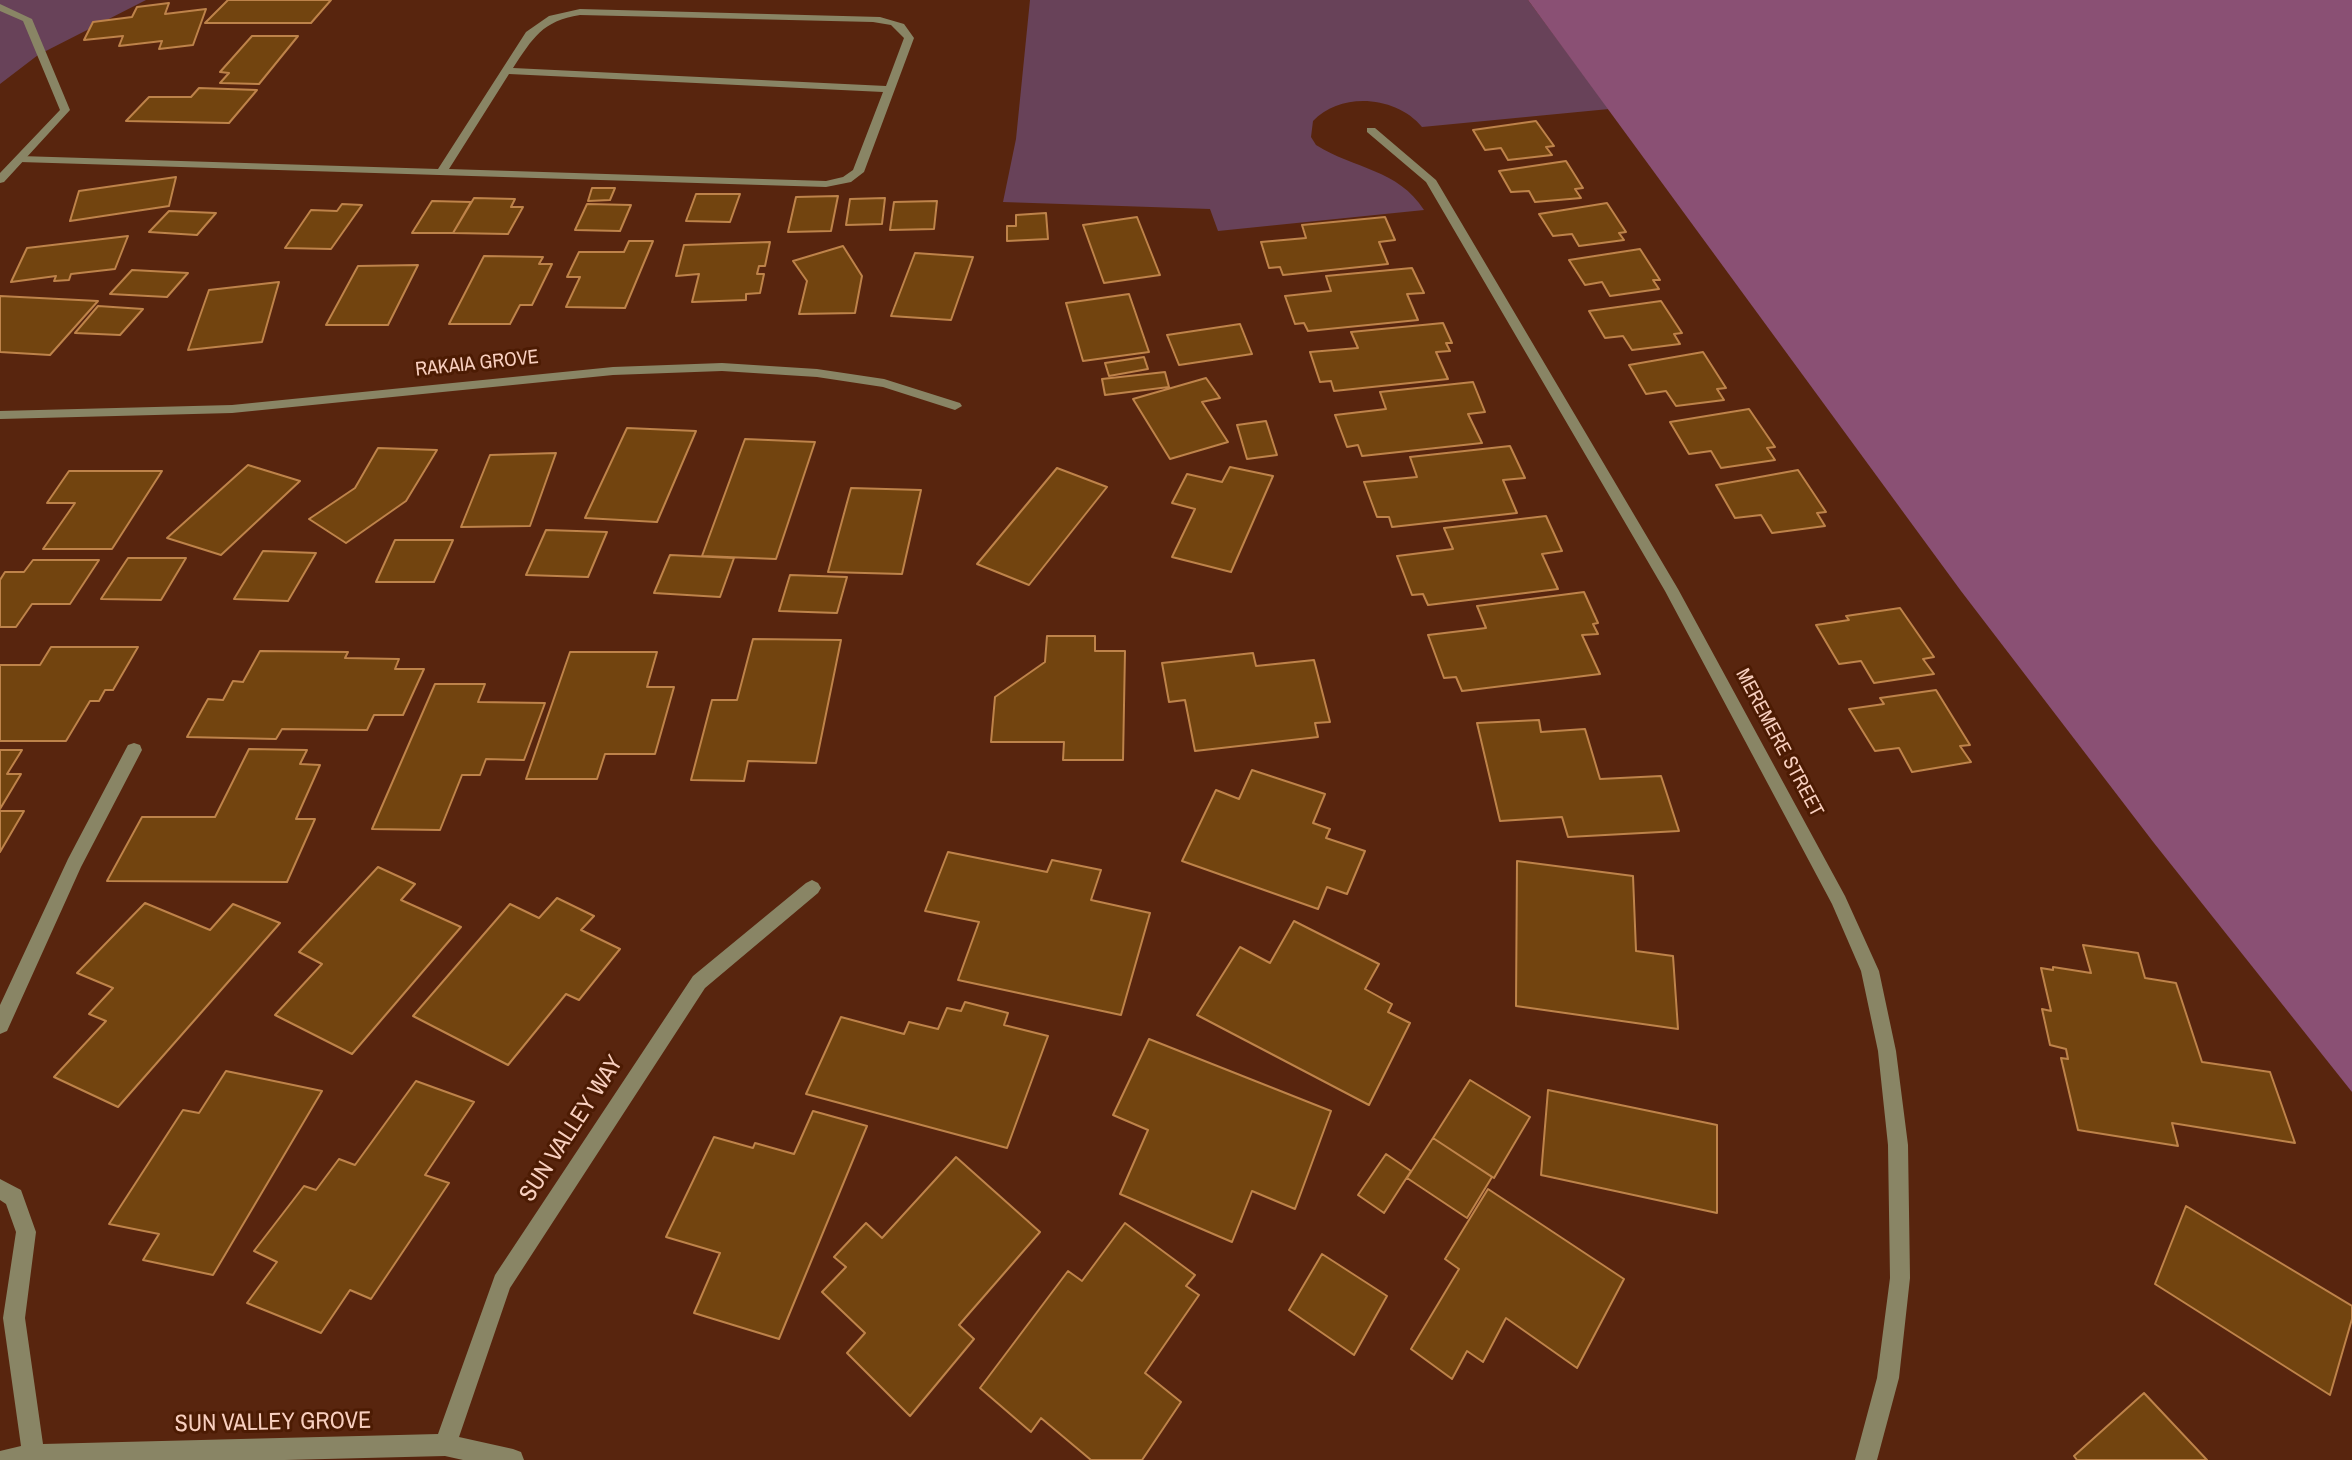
<!DOCTYPE html>
<style>
body{margin:0}
canvas{display:block;background:#58250e}
</style>
<canvas width="2352" height="1460"></canvas>
<script>
const ctx = document.querySelector('canvas').getContext('2d');
ctx.lineJoin = 'round';
function fill(path, color) { ctx.fillStyle = color; ctx.fill(path, 'evenodd'); }
function strokePath(path, color, width, dash) { ctx.strokeStyle = color; ctx.lineWidth = width; ctx.lineCap = dash ? 'butt' : 'round'; ctx.setLineDash(dash || []); ctx.stroke(path); }
function label(font, color, halo, rows, align = 'center') {
  ctx.font = font + ' "Archivo Narrow",sans-serif'; ctx.lineWidth = 6; ctx.setLineDash([]); ctx.textBaseline = 'middle'; ctx.strokeStyle = halo; ctx.fillStyle = color; for (const [text, x, y, turn = 0] of rows) {
    ctx.save(); ctx.translate(x, y); ctx.rotate((+turn || 0) * Math.PI / 180); ctx.textAlign = isNaN(turn) ? turn : align; if (halo) ctx.strokeText(text, 0, 0); ctx.fillText(text, 0, 0); ctx.restore();
  }
}
fill(new Path2D(`
 M0,0h146l-108,55 -38,29z
 M1030,0h498l81,109 -187,18c-25,-31 -81,-36 -109,-6l-2,16 5,8c38,24 82,24 108,65l-206,21 -8,-22 -207,-7 13,-63z`), '#684259');
fill(new Path2D(`
 M1528,0h824v1092l-198,-249 -193,-252z`), '#8a5074');
const building = new Path2D(`
 M228,0h103l-20,23h-106z
 M169,3l-4,11 41,-5 -13,36 -34,4 3,-8 -43,5 4,-10 -39,4 9,-18 39,-5 5,-10z
 M252,36h46l-39,48 -39,-1 9,-10 -9,-1z
 M199,88l58,2 -28,33 -103,-2 23,-24h42z
 M1536,121l18,25 -8,1 6,8 -44,5 -7,-12 -16,2 -12,-20z
 M1566,161l17,27 -8,1 6,9 -46,4 -6,-11 -18,1 -12,-21z
 M176,177l-7,29 -99,15 9,-30z
 M592,188h23l-5,12 -22,1z
 M696,194h44l-10,28 -44,-1z
 M838,196l-7,35 -43,1 8,-35z
 M474,198l41,1 -4,8h12l-15,27 -55,-1z
 M885,198l-3,26 -36,1 4,-26z
 M432,201l39,1 -18,31h-41z
 M937,201l-3,28 -44,1 4,-28z
 M1607,203l19,29 -7,1 5,7 -45,6 -7,-12 -19,2 -14,-22z
 M342,204l20,1 -31,44 -46,-1 26,-38 26,1z
 M587,204l44,1 -11,26 -45,-1z
 M169,211l47,2 -19,22 -48,-3z
 M1046,213l2,26 -41,2v-15h9v-11z
 M1137,217l23,58 -56,8 -21,-58z
 M1385,217l10,23 -16,2 9,22 -105,11 -3,-8 -11,1 -8,-26 45,-4 -4,-13z
 M128,236l-13,33 -44,5 -2,6 -15,1 2,-5 -45,6 16,-34z
 M629,241h24l-28,67 -59,-1 14,-30h-13l12,-25h45z
 M770,242l-5,24h-6l-2,8h7l-4,19 -14,1v6l-54,2 7,-28 -23,2 8,-31z
 M843,246l19,30 -7,37 -56,1 8,-33 -14,-20z
 M1640,249l20,31h-7l6,9 -49,7 -8,-14 -17,3 -16,-25z
 M915,253l58,4 -22,63 -60,-4z
 M484,256l59,1 -4,7h13l-20,41h-12l-10,19h-61z
 M418,265l-30,60h-62l32,-59z
 M1412,268l12,25 -17,1 11,26 -110,11 -4,-8 -9,1 -10,-28 46,-5 -5,-15z
 M132,270l56,3 -21,24 -57,-3z
 M279,282l-17,60 -74,8 21,-60z
 M1129,294l20,58 -66,9 -17,-58z
 M0,296l98,5 -48,54 -50,-3z
 M1661,301l21,32 -8,1 6,10 -48,6 -9,-14 -18,2 -16,-27z
 M98,306l45,3 -23,26 -45,-2z
 M1443,323l9,20h-6l4,8 -14,1 12,27 -114,12 -3,-10 -11,1 -10,-30 48,-4 -7,-16z
 M1240,324l12,30 -73,11 -12,-30z
 M1703,352l23,36 -9,1 7,11 -48,6 -10,-15 -20,3 -17,-29z
 M1144,357l4,12 -39,7 -4,-13z
 M1165,372l4,15 -64,8 -3,-16z
 M1206,378l14,20 -18,4 26,40 -58,17 -37,-60z
 M1473,382l12,30 -17,2 14,29 -120,13 -4,-11 -11,2 -12,-32 51,-6 -6,-17z
 M1749,409l26,38 -8,1 8,12 -54,8 -10,-17 -22,3 -19,-32z
 M1266,421l11,34 -30,4 -10,-34z
 M627,428l69,3 -39,91 -72,-4z
 M745,439l70,3 -39,117 -74,-3z
 M1510,446l15,32 -22,2 14,33 -125,14 -3,-10h-12l-13,-35 53,-5 -7,-20z
 M378,448l59,2 -31,51 -60,42 -37,-24 46,-31z
 M556,453l-26,73 -69,1 29,-72z
 M248,465l52,16 -79,74 -54,-17z
 M1230,467l43,9 -42,96 -59,-15 23,-48 -23,-6 15,-29 35,8z
 M1057,468l50,19 -78,98 -52,-21z
 M1798,470l28,42 -9,1 8,13 -53,7 -11,-18 -26,3 -19,-33z
 M69,471h93l-50,78h-69l32,-46h-28z
 M851,488l70,2 -19,84 -74,-2z
 M1546,516l16,35 -20,3 16,35 -130,16 -5,-11 -11,1 -15,-39 56,-7 -9,-21z
 M546,530l61,2 -19,45 -62,-2z
 M395,540h58l-19,42h-58z
 M263,551l53,2 -28,48 -54,-2z
 M670,555l64,3 -14,39 -66,-4z
 M128,558h58l-25,42 -60,-1z
 M33,560h66l-29,44h-38l-16,23h-16v-47l5,-8h19z
 M790,575l57,2 -10,36 -58,-2z
 M1584,592l14,31 -5,1 5,10 -16,1 18,39 -138,17 -6,-14 -12,1 -16,-43 58,-7 -9,-22z
 M1900,608l34,49 -11,2 11,15 -60,9 -13,-22 -22,3 -23,-39 33,-5 -3,-4z
 M1047,636h48v15h30l-2,109h-60l1,-18h-73l4,-45 50,-35z
 M753,639l88,1 -25,123 -68,-2 -4,20 -53,-1 21,-80h25z
 M51,647h87l-25,43h-8l-6,11h-9l-24,40h-66v-76h40z
 M260,651l88,1 -3,6 54,1 -4,10h29l-21,46h-29l-7,15 -85,-1 -6,10 -89,-2 21,-38 15,1 10,-19 10,1z
 M570,652h87l-10,35h27l-19,67h-50l-8,25h-71z
 M1253,653l3,13 58,-6 16,62 -15,1 3,14 -123,14 -10,-51 -16,2 -7,-39z
 M435,684h50l-7,18 67,1 -21,57 -38,-1 -6,16h-18l-22,55 -68,-1z
 M1936,690l34,55 -10,1 11,16 -59,10 -13,-24 -24,3 -26,-42 35,-5 -4,-6z
 M1539,720l2,12 44,-3 15,50 61,-3 18,55 -111,6 -6,-20 -62,4 -23,-98z
 M249,749l58,1 -7,14 20,1 -24,54h19l-28,63 -180,-1 35,-64h73z
 M0,750h22l-15,24h14l-21,35z
 M1252,770l73,24 -12,29 17,6 -4,9 39,13 -18,43 -20,-7 -9,22 -136,-48 34,-71 23,9z
 M0,811h24l-24,41z
 M948,852l99,20 5,-12 49,10 -10,30 59,13 -29,102 -163,-35 21,-58 -54,-11z
 M1517,861l116,15 3,75 37,5 5,73 -162,-23z
 M378,867l37,17 -14,16 60,27 -109,127 -77,-39 47,-51 -23,-12z
 M557,898l37,18 -13,14 39,19 -41,51 -13,-6 -58,71 -95,-49 97,-112 29,14z
 M145,903l65,27 23,-26 47,19 -162,184 -64,-30 52,-56 -17,-7 24,-26 -36,-15z
 M1294,921l85,43 -14,25 27,15 -4,8 22,11 -41,82 -172,-90 43,-68 30,16z
 M2083,945l55,8 7,25 31,5 26,79 68,10 25,71 -123,-20 6,23 -100,-16 -17,-72 7,1 -2,-10 -16,-4 -8,-36 9,2 -10,-43 12,2v-3l38,6z
 M965,1002l43,11 -4,12 44,11 -41,112 -201,-54 35,-77 63,17 5,-12 29,7 9,-21 14,3z
 M1149,1039l182,72 -36,98 -43,-18 -20,51 -112,-48 28,-64 -35,-15z
 M226,1071l96,20 -109,184 -70,-15 16,-26 -50,-10 74,-114 16,3z
 M1470,1080l60,37 -36,61 -61,-40z
 M416,1081l58,21 -49,73 24,8 -78,116 -21,-9 -29,43 -74,-30 30,-41 -23,-11 50,-65 12,4 23,-31 16,6z
 M1548,1090l169,35v88l-176,-38z
 M813,1111l54,15 -88,213 -85,-26 26,-60 -54,-16 48,-100 39,11 2,-5 39,11z
 M1433,1138l59,39 -25,41 -60,-40z
 M1386,1154l25,17 -27,42 -26,-18z
 M956,1157l84,75 -81,93 15,14 -64,77 -63,-63 18,-20 -43,-41 24,-25 -12,-10 32,-34 16,15z
 M1488,1189l136,90 -47,89 -71,-50 -23,44 -16,-11 -15,28 -41,-30 48,-80 -14,-10z
 M2186,1206l166,100v13l-22,76 -175,-111z
 M1125,1223l70,52 -9,11 13,9 -54,78 36,29 -39,58h-51l-50,-42 -10,14 -51,-44 88,-117 14,10z
 M1322,1254l65,42 -33,59 -65,-45z
 M2144,1393l63,67h-130l-3,-4z`);
fill(building, '#72440f');
strokePath(building, '#be834a', 2);
fill(new Path2D(`
 M580,9l300,8 24,7 10,14 -50,134 -13,10 -25,5 -806,-25 -6,-3 6,-3 418,13 88,-137 23,-16zM580,15l293,7 18,3 13,13 -18,48 -373,-18c20,-30 29,-47 67,-53zM509,74l374,18 -30,78 -10,7 -17,4 -377,-12z`), '#898565');
fill(new Path2D(`
 M0,4l32,15 38,91 -66,72 -4,1v-10l60,-63 -37,-89 -23,-10z
 M1367,128h8l61,52 242,409 167,307 34,75 17,80 12,94 2,133 -11,100 -22,82h-22l22,-82 13,-100 -2,-133 -10,-94 -17,-80 -29,-67 -167,-313 -239,-409 -59,-50z
 M722,363l95,6 67,10 76,24 2,3 -7,4 -72,-23 -66,-10 -95,-6 -109,4 -381,38 -232,6v-8l232,-6 381,-38z
 M134,743l6,2 2,5 -61,117 -74,164 -7,3v-29l68,-146 60,-114z
 M812,880l6,3 3,5 -3,5 -113,95 -195,300 -51,149 54,12 8,3 3,8h-61l-18,-4 -160,4h-285v-9l21,-5 -18,-128 13,-86 -10,-28 -6,-4v-21l21,11 15,42 -11,86 18,126 395,-10 57,-159 198,-299 113,-93z`), '#898565');
label('20px', '#f8cfbf', '#4c1b03', [
 ["RAKAIA GROVE",477,364,-6],
 ["MEREMERE STREET",1779,743,62]
]);
label('24px', '#f8cfbf', '#4c1b03', [
 ["SUN VALLEY WAY",572,1129,-57],
 ["SUN VALLEY GROVE",273,1423,-1]
]);
</script>
